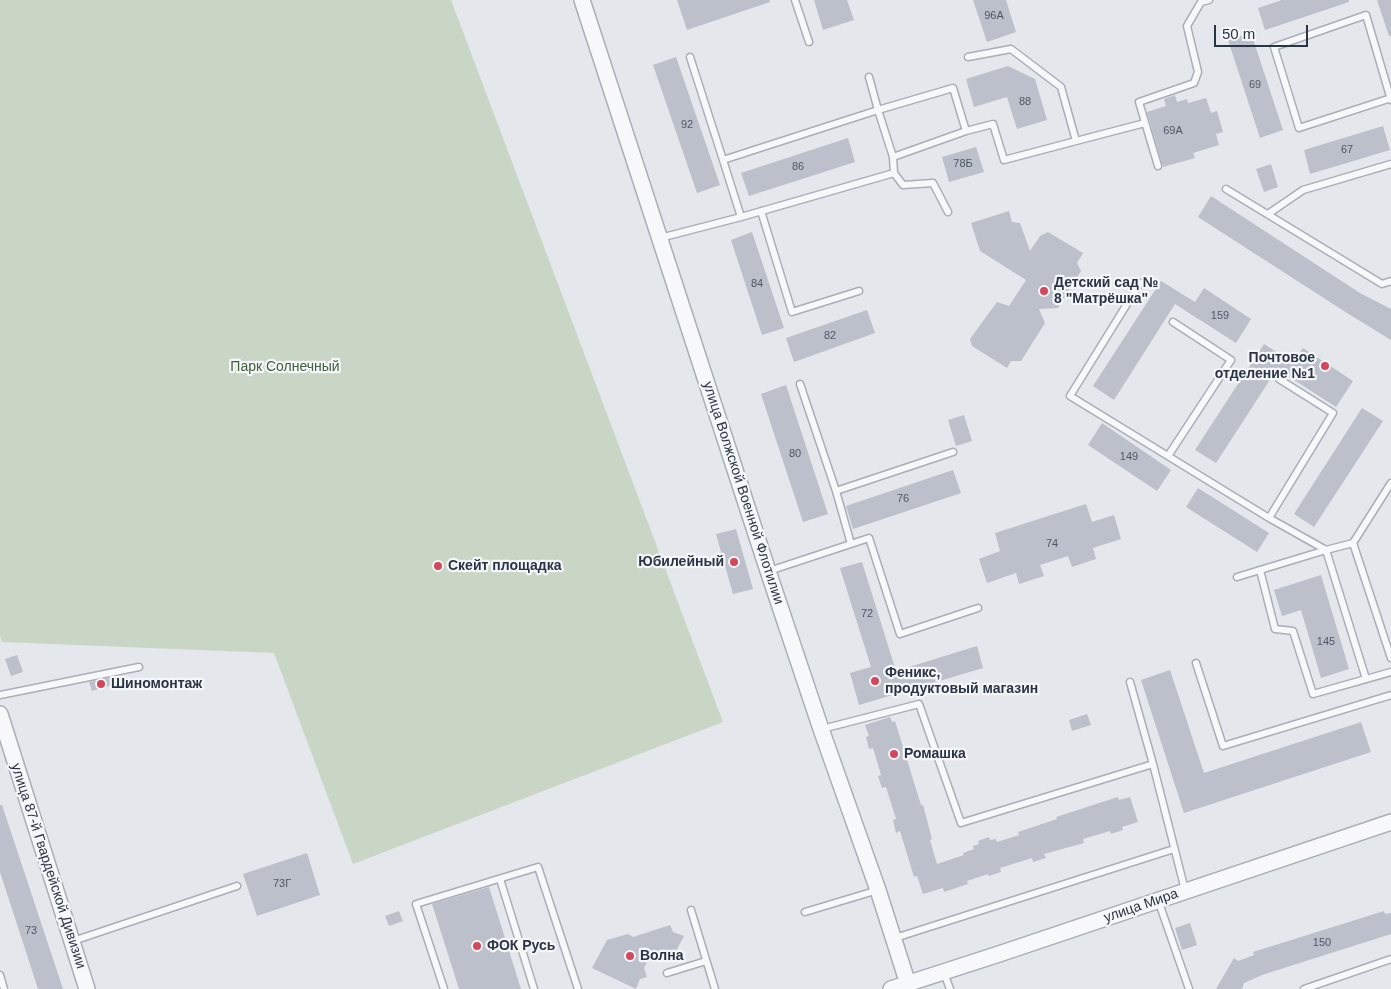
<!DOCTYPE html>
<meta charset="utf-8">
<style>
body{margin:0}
#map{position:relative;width:1391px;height:989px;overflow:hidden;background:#e4e7ec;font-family:Arial,sans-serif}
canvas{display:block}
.scale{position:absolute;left:1214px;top:25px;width:94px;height:22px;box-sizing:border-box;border:2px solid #2b3445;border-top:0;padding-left:6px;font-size:15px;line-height:18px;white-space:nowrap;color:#2b3445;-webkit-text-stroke:4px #f4f6f9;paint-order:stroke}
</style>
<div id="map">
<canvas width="1391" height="989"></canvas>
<div class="scale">50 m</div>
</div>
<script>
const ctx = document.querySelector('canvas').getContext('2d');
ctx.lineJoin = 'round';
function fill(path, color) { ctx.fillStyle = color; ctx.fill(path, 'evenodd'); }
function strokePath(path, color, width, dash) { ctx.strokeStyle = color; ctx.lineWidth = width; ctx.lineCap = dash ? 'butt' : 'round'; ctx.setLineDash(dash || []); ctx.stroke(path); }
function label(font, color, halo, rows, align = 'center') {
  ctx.font = font + ' Arial,sans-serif'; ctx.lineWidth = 4.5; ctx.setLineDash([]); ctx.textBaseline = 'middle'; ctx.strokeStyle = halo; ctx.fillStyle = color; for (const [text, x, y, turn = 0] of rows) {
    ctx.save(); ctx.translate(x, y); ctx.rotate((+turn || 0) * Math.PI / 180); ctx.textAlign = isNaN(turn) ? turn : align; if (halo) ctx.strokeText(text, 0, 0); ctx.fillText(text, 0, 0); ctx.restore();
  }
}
fill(new Path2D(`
 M0,0h451l272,722 -370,142 -79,-211 -272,-11 -2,-6z`), '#c9d6c5');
fill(new Path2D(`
 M677,0h93v2l-83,28z
 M814,0h33l7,20 -31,10z
 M973,0h33l10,32 -29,10z
 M1282,0h67v2l-84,28 -7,-22z
 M1377,0h14v36h-2z
 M1251,33l32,97 -23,8 -32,-98z
 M676,57l44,128 -23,8 -44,-128z
 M1008,66l27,13 12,41 -30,9 -10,-32 -33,10 -8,-28z
 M1175,95l2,7 10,-3 1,4 18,-5 5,15 6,-2 6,21 -7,2 3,11 -26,8 2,5 -32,9 -16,-55 19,-6 -2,-7z
 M1383,126l7,24 -80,24 -6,-24z
 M848,138l7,24 -106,34 -8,-23z
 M976,147l8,25 -35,10 -7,-25z
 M1271,164l7,23 -14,5 -8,-23z
 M1211,196l149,97 31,16v31l-44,-27 -149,-96z
 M1009,211l3,11 8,1 10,28 10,-15 8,-4 35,21 -6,10 4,8 -23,37 -19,1 6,14 -24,38h-10l-4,7 -35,-22 -2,-7 27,-37 12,4 17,-26 -46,-29 -9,-28z
 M752,232l32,96 -22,7 -31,-95z
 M1161,281l34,21 9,-14 47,31 -15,24 -61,-39 -61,96 -21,-14z
 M867,310l8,23 -81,29 -8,-24z
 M1264,344l29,19 10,-15 50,33 -17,26 -59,-38 -61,94 -21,-13z
 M786,385l42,129 -25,8 -42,-128z
 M1362,408l21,13 -69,106 -20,-13z
 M964,415l8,26 -16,5 -8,-26z
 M1102,423l69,47 -14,21 -69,-46z
 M953,470l8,23 -108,36 -7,-23z
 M1198,488l71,45 -12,19 -71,-45z
 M1086,504l6,18 22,-7 7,24 -28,9 3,11 -24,8 -4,-11 -28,9 4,11 -25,8 -3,-11 -29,10 -8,-24 21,-8 -5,-18z
 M736,529l17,60 -20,5 -17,-60z
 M862,562l34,109 81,-25 6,22 -124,37 -9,-32 21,-6 -31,-99z
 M1321,575l28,94 -28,9 -20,-68 -19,6 -8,-26z
 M17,655l6,17 -12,4 -6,-17z
 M1170,670l34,103 157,-51 10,30 -187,61 -43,-133z
 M110,678l2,7 -20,6 -3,-9z
 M1087,714l4,11 -19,6 -3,-11z
 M890,717l2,5 3,-1 26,84h2l9,34 -2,1 7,24 27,-9 -1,-2 11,-4 -1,-3 6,-2 -1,-3 11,-4 1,3 6,-1 1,3 22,-7 -1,-3 39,-13 -1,-2 62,-20 1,3 11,-3 8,25 -16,5 1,3 -12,4 -1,-3 -27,8 1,4 -40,11 2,4 -13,4 -1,-4 -32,10 1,4 -12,4 -1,-2 -21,7 1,3 -24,8 -1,-4 -20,6 -6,-18 -3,1 -14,-46 -4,2 -3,-13 3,-1 -10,-32 -4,1 -4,-12 3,-1 -8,-27 -4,1 -3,-12 3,-1 -4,-11z
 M0,805h2l61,184h-25l-38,-117z
 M307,853l13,42 -63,21 -14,-42z
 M489,887l32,102h-62l-27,-85z
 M399,911l4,10 -14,5 -4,-10z
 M1384,911l1,3 6,-1v21l-129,41 -18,8 -2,6h-26l18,-31 4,3 16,-6 -1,-3z
 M1190,923l7,22 -15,5 -7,-22z
 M670,925l3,7 11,4 -9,17 -26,6 -5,9 3,9 -7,2 -4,10 -44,-21 15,-28 21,-6 5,3z`), '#bbc0ca');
const service = new Path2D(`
 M795,0l14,42
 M869,77l9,33 75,-22 13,43
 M1391,98l-92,30 -25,-81 92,-32 25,85
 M1076,141l69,-18
 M893,157l73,-26 27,-7 11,36 72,-19 -15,-54 -50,-38 -43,8
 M723,160l18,57
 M1158,166l-19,-64 55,-19 4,-11 -11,-46 14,-24 8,-2
 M894,173l9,12 30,-2 15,29
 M1226,189l156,95 9,-3
 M761,211l31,101 67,-21
 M1268,214l35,-24 88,-26
 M660,238l81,-21 153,-44 -1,-16 -15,-47 -155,50 -33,-103
 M1140,283l-70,113 199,122 57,32 27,-7 38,115
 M800,384l36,107 15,53
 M1168,456l63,-96 -58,-38
 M836,491l117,-39
 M1269,518l64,-105 -54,-34
 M1353,543l38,-60
 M1260,570l15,59 18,2 20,63 78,-22
 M769,571l100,-33 31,96 78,-26
 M1237,577l89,-27 40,129
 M1196,663l27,83 168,-51
 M1130,682l23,82
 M0,695l139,-28
 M822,729l97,-25 42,119 192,-59 32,126
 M500,879l34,110
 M1158,900l31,89
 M691,910l24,79
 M805,912l73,-22
 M895,938l279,-89
 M73,941l164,-55
 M667,973l39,-12
 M944,973l6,16
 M0,975l4,14
 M444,989l-28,-85 122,-37 40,122
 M1304,989l87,-30`);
const tertiary = new Path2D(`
 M582,0l186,571 53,158 57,161 30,94
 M0,714l87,275
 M891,989l108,-35 392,-132`);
strokePath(service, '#a9aeb7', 9);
strokePath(tertiary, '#a9aeb7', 18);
strokePath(service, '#f7f8fa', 6);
strokePath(tertiary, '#f7f8fa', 15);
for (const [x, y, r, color] of [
 [1044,291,5,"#d1495b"],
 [1325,366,5,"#d1495b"],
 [734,562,5,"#d1495b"],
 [438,566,5,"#d1495b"],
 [875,681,5,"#d1495b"],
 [101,684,5,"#d1495b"],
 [894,754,5,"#d1495b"],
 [477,946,5,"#d1495b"],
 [630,956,5,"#d1495b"]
]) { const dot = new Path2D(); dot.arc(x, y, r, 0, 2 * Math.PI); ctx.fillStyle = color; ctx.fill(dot); strokePath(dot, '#f4f6f9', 2); }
label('11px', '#4f5766', null, [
 ["96А",994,16],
 ["69",1255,85],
 ["88",1025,102],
 ["92",687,125],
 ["69А",1173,131],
 ["67",1347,150],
 ["78Б",963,164],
 ["86",798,167],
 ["84",757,284],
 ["159",1220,316],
 ["82",830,336],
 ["80",795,454],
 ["149",1129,457],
 ["76",903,499],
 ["74",1052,544],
 ["72",867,614],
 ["145",1326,642],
 ["73Г",282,884],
 ["73",31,931],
 ["150",1322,943]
]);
label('bold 14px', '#2b3445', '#f4f6f9', [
 ["Детский сад №",1054,283],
 ["8 \"Матрёшка\"",1054,299],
 ["Почтовое",1315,358,"right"],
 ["отделение №1",1315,374,"right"],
 ["Юбилейный",724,562,"right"],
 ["Скейт площадка",448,566],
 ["Феникс,",885,673],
 ["продуктовый магазин",885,689],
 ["Шиномонтаж",111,684],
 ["Ромашка",904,754],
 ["ФОК Русь",487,946],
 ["Волна",640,956]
], 'left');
label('14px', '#3f6138', '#f4f6f9', [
 ["Парк Солнечный",285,367]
]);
label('14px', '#2b3445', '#f4f6f9', [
 ["улица Волжской Военной Флотилии",743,493,72],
 ["улица 87-й Гвардейской Дивизии",48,866,72],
 ["улица Мира",1141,906,-19]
]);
</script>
